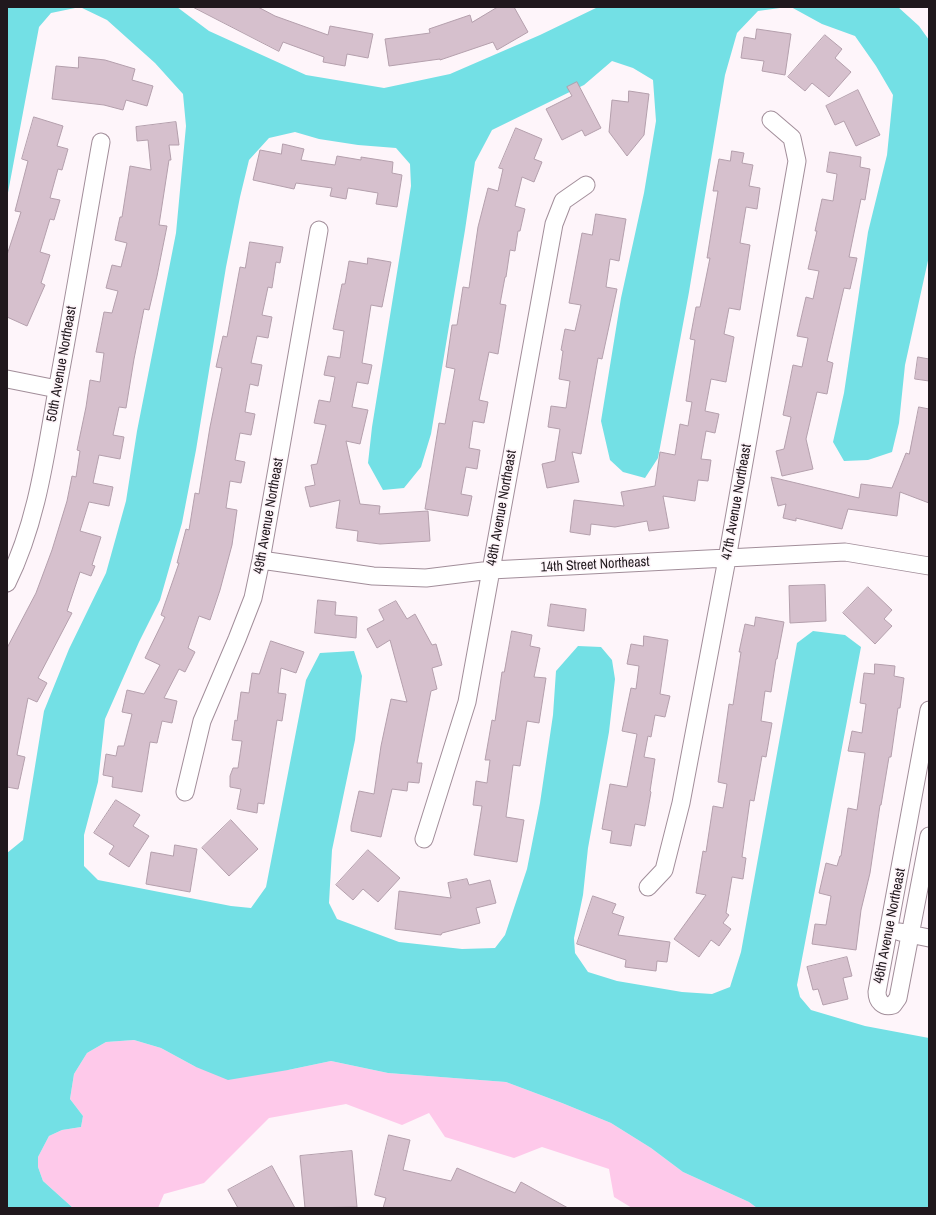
<!DOCTYPE html>
<style>
body{margin:0}
#map{position:relative;width:936px;height:1215px;overflow:hidden;background:#fef5fa;font-family:"Archivo Narrow",sans-serif}
canvas{display:block}
.frame{position:absolute;inset:0;border:8px solid #20181d;pointer-events:none}
</style>
<div id="map">
<canvas width="936" height="1215"></canvas>
<div class="frame"></div>
</div>
<script>
const ctx = document.querySelector('canvas').getContext('2d');
ctx.lineJoin = 'round';
function fill(path, color) { ctx.fillStyle = color; ctx.fill(path, 'evenodd'); }
function strokePath(path, color, width, dash) { ctx.strokeStyle = color; ctx.lineWidth = width; ctx.lineCap = dash ? 'butt' : 'round'; ctx.setLineDash(dash || []); ctx.stroke(path); }
function label(font, color, halo, rows, align = 'center') {
  ctx.font = font + ' "Archivo Narrow",sans-serif'; ctx.lineWidth = 3.5; ctx.setLineDash([]); ctx.textBaseline = 'middle'; ctx.strokeStyle = halo; ctx.fillStyle = color; for (const [text, x, y, turn = 0] of rows) {
    ctx.save(); ctx.translate(x, y); ctx.rotate((+turn || 0) * Math.PI / 180); ctx.textAlign = isNaN(turn) ? turn : align; if (halo) ctx.strokeText(text, 0, 0); ctx.fillText(text, 0, 0); ctx.restore();
  }
}
fill(new Path2D(`
 M134,1040l27,8 35,19 92,3 43,-9 57,12 118,9 56,21 49,20 40,25 32,24 66,30 8,6h-125l-18,-11 -5,-28 -67,-22 -28,11 -69,-21 -16,-24 -27,12 -56,-21 -77,14 -65,65 -40,11 -6,14h-85l-30,-27 -5,-14v-10l11,-21 13,-6 19,-3 2,-11 -13,-17 4,-25 13,-21 19,-11z`), '#fec9ea');
fill(new Path2D(`
 M7,7h170l32,24 97,44 78,13 66,-14 90,-39 58,-28h189l-29,4 -21,22 -12,42 -36,217 -31,166 -13,20 -22,-6 -13,-12 -9,-39 20,-123 23,-105 12,-72 -3,-41 -20,-12 -21,-7 -28,24 -92,45 -17,32 -10,68 -34,204 -10,33 -17,21 -21,2 -15,-27 4,-36 39,-241 -1,-22 -14,-16 -38,-3 -39,-6 -24,-7 -26,6 -20,22 -9,37 -14,70 -30,183 -14,73 -22,77 -21,42 -34,77 -7,63 -14,53v31l14,14 133,26 20,2 15,-21 40,-207 14,-27 34,-2 8,25 -7,64 -23,110 -3,53 8,16 62,23 63,7 33,-1 10,-13 22,-66 13,-66 13,-88 3,-44 22,-25 23,1 11,13 3,19 -6,53 -21,116 -5,47 -9,43 1,15 13,19 29,9 65,11 30,2 18,-7 11,-35 56,-309 16,-12 32,4 16,12 -64,338 3,12 11,13 54,16 64,12v170h-172l-8,-6 -66,-30 -32,-24 -40,-25 -49,-20 -56,-21 -118,-9 -57,-12 -43,9 -60,10 -32,-13 -35,-19 -27,-8 -28,2 -19,11 -13,21 -4,25 13,17 -2,11 -19,3 -13,6 -11,21v10l5,14 30,27h-66v-355l16,-13 21,-129 25,-62 37,-76 20,-72 11,-70 39,-198 10,-107 -3,-32 -28,-31 -48,-43 -27,-13 -29,6 -12,14 -32,171z
 M791,7h107l21,19 10,14v216l-24,109 -6,58 -7,29 -24,8 -24,1 -11,-19 11,-49 24,-161 19,-77 6,-60 -17,-29 -21,-30 -33,-12z`), '#73e0e5');
const building = new Path2D(`
 M193,7h65l17,9 53,19 2,-9 43,8 -5,24 -21,-4 -2,12 -22,-4 1,-5 -41,-15 -4,9z
 M498,7h16l14,25 -31,18 -4,-8 -53,18v-1l-51,7 -4,-27 45,-6 -1,-4 41,-14 2,7z
 M757,29l34,5 -6,41 -23,-4 2,-10 -23,-3 3,-21 11,2z
 M825,35l17,14 -7,9 16,14 -22,25 -17,-14 -7,8 -17,-14z
 M79,57l26,3 30,9 -3,11 21,6 -6,20 -21,-6 -3,10 -19,-5 -52,-6 4,-33 22,2z
 M577,82l24,46 -16,8 -3,-6 -20,10 -16,-31 26,-13 -5,-9z
 M858,90l22,45 -24,11 -12,-25 -9,4 -9,-19z
 M629,91l20,3 -5,41 -17,21 -18,-24 3,-32 16,2z
 M34,117l29,9 -6,20 11,3 -6,21 -4,-1 -8,29 10,2 -6,20 -4,-1 -10,33 10,3 -9,28 4,2 -18,41 -20,-9v-62l14,-43 -6,-1 13,-50 -6,-2z
 M176,122l3,23h-10l2,15h-2l-10,65 8,1 -10,50 -8,34 -5,-1 -10,50 -8,49 -7,-1 -6,28 11,2 -4,22 -21,-4 -6,28 20,4 -4,19 -20,-4 -9,29 21,6 -9,28 3,1 -4,10 -11,-4 -13,39 5,2 -34,65 9,5 -10,19 -9,-4 -11,57 8,2 -7,32 -11,-2v-139l29,-55 16,-43 15,-49 5,-25 4,1 4,-26 -3,-1 9,-43 4,-27 10,2 4,-29 -8,-1 8,-40 8,1 6,-22 -12,-3 6,-23 9,2 6,-24 -12,-3 5,-23h2l8,-51 21,4 -3,-30 -11,1 -1,-14z
 M516,128l26,11 -8,20 8,3 -8,20 -12,-5 -7,29 10,3 -5,22h-2l-3,20 -5,-1 -4,27h-1l-5,27 6,1 -8,49 -9,-2 -10,48 9,2 -4,21 -11,-2 -4,27 11,2 -3,19 -11,-2 -5,27 11,2 -4,20 -43,-7 14,-86 6,1 10,-55 -9,-2 6,-42h5l6,-38 6,1 9,-61 10,-39 10,3 5,-22 -4,-1z
 M283,144l21,5 -3,11 34,5 2,-9 24,4v-3l32,5 -1,11 10,2 -5,32 -21,-3 2,-11 -30,-5 -2,11 -16,-3 2,-8 -36,-5 -2,6 -41,-9 7,-30 21,4z
 M732,151l12,2 -2,10 11,2 -4,21 11,2 -3,21 -11,-2 -6,36 10,2 -10,65 -11,-2 -5,26 10,3 -8,45 -15,-3 -6,32 14,3 -4,19 -9,-2 -5,28 10,1 -3,21 -10,-1 -3,21 -32,-5 6,32 -20,3 -2,-10 -32,6 -24,-3 -1,11 -20,-3 4,-32 50,6 -3,-14 34,-6 5,-34 15,3 5,-31 8,2 4,-24 -6,-1 9,-61 -5,-1 6,-32h4l10,-49h-3l11,-67h-5l6,-32 11,2z
 M830,152l31,5 -1,10 10,2 -5,31 -4,-1 -12,58 8,1 -7,31 -6,-1 -17,73 6,2 -6,31 -10,-2 -11,47 7,30 -31,7 -6,-25 8,-2 7,-32 -8,-2 10,-50 9,2 6,-29 -11,-2 9,-39 7,2 6,-28 -11,-2 9,-38h-2l7,-32 11,2 4,-27 -10,-2z
 M596,214l30,5 -7,42 -9,-2 -4,28 11,2 -15,70 -4,-1 -17,96 -9,-2 7,30 -32,6 -5,-24 13,-3 5,-32 -12,-2 3,-21 15,2 4,-27 -11,-2 4,-28 -2,-1 4,-21 10,2 6,-26 -12,-2 13,-70 10,2z
 M250,242l33,5 -3,16 -4,-1 -4,26 -4,-1 -6,28 10,2 -4,21 -11,-2 -6,27 11,2 -4,21 -8,-2 -5,28 10,2 -4,21 -11,-2 -5,27 10,2 -4,21 -11,-2 -4,27 11,2 -5,35 -12,45 -10,30 -11,-4 -11,32 7,4 -10,20 -6,-3 -15,29 13,3 -5,22 -10,-2 -5,22 -7,-1 -8,50 -30,-5 1,-10 -10,-2 3,-21 10,2 2,-10h6l8,-32 -10,-2 5,-22 17,4 16,-29 -15,-7 20,-41 -4,-2 18,-52h-2l9,-34 3,1 6,-37 4,1 11,-67 12,-59 -6,-1 7,-31 4,1 13,-70 5,1z
 M368,258l23,4 -9,45 -11,-2 -9,58 10,2 -4,19 -11,-2 -5,25 16,3 -8,34 -14,-3 14,63 20,2 -1,8 49,-3 2,30 -50,3 -23,-3 1,-10 -22,-3 4,-28 -30,7 -5,-20 10,-2 -4,-20 6,-1 9,-39 -12,-2 5,-23 11,2 5,-25 -11,-2 4,-19 12,2 4,-27 -11,-2 9,-45h3l4,-23 18,3z
 M918,357l11,2v22l-14,-2z
 M919,407l10,2v94l-29,-11 -3,24 -49,-7 -6,20 -46,-11v3l-13,-3 3,-14 -8,2 -7,-29 88,21 2,-14 31,4 14,-35 3,1z
 M825,585l1,36 -36,2 -1,-37z
 M868,587l24,23 -8,9 8,7 -17,18 -32,-31z
 M318,600l18,2 -1,13 22,2 -1,21 -41,-5z
 M396,601l11,18 8,-5 17,31 4,-1 6,21 -10,3 5,21 -6,2 -14,72h5l-3,20 -11,-1 -1,9 -15,-2 -11,48 -30,-6v-5l8,-35 15,3 7,-48 10,-47 16,3 -17,-62 -13,8 -10,-19 17,-9 -5,-10z
 M551,604l35,5 -2,22 -36,-5z
 M756,617l28,5 -7,37h-1l-5,33 -6,-1 -4,30 11,2 -6,34 -4,-1 -8,45 -4,-1 -8,57 4,1 -3,21 -11,-2 -6,36 3,2 -6,8 8,6 -12,17 -8,-6 -12,17 -25,-18 32,-44 -10,-2 7,-42 3,1 7,-46 10,2 4,-24 -9,-2 11,-78 4,1 8,-53h-2l6,-28 9,2z
 M512,631l20,4 -2,11 10,2 -6,29 12,1 -7,45 -12,-2 -7,45 -7,-1 -7,52 18,3 -7,42 -43,-7 8,-49 -9,-1 3,-24 11,2 3,-23h-5l7,-40 3,1 7,-49h2z
 M644,636l24,4 -8,54 10,2 -5,21 -10,-2 -4,22 -3,-1 -4,21 11,2 -5,32 1,1 -6,34 -10,-2 -4,22 -21,-3 2,-12 -10,-2 8,-45 17,3 10,-53 -15,-3 9,-43 5,1 3,-23 -12,-2 4,-20 12,2z
 M271,641l33,11 -8,21 -15,-5 -3,25 8,1 -4,27 -5,-1 -13,84 -6,-1 -1,10 -20,-4 4,-20 -11,-2v-11l3,-8h5l4,-27 -10,-1 3,-20 2,1 4,-29 8,1 3,-20 7,1z
 M875,664l20,2 -1,10 10,2 -4,30h-2l-7,49h-2l-8,48h-1l-10,68 -9,37 -5,40 -44,-6 3,-20 11,1 5,-29 -12,-3 7,-30 11,3 3,-10h1l7,-48 9,2 8,-57 -17,-2 4,-20 10,2 4,-29 -6,-1 4,-30 10,1z
 M116,800l24,15 -7,11 16,10 -20,31 -20,-13 5,-8 -20,-13z
 M231,820l27,29 -29,27 -27,-28z
 M175,845l22,4 -7,43 -44,-8 5,-32 22,4z
 M368,850l32,28 -22,24 -15,-13 -10,11 -17,-15z
 M467,879l2,6 21,-5 6,23 -20,5 4,15 -38,10 -1,2 -46,-6 4,-38 52,7 -3,-15z
 M593,896l23,8 -4,9 12,4 -6,18 52,7 -3,20 -10,-1 -1,10 -31,-4 1,-7 -49,-16z
 M847,957l5,19 -9,2 5,21 -25,6 -5,-16 -5,1 -6,-23z
 M389,1135l21,5 -7,30 48,11 6,-13 58,25 6,-11 47,26h-185l3,-10 -11,-3z
 M352,1151l5,56 -52,1 -5,-52z
 M272,1166l23,42h-57l-10,-18z`);
fill(building, '#d6c0cd');
strokePath(building, '#b49fac', 1);
const minor = new Path2D(`
 M7,379l50,10
 M261,560l112,16 53,2 65,-8 354,-18 84,14
 M7,583c29,-58 38,-124 49,-187 16,-85 30,-170 45,-254
 M929,710l-52,282c0,9 6,16 16,13l5,-7 31,-162
 M185,792l17,-71 35,-82 16,-41 8,-38 58,-330
 M424,839l43,-137 87,-478 9,-23 23,-16
 M648,887l16,-17 17,-67 46,-244 70,-398 -5,-23 -21,-18
 M900,932l29,6`);
strokePath(minor, '#a28e9a', 19);
strokePath(minor, '#fff', 17);
label('14px', '#20181d', '#fef5fa', [
 ["50th Avenue Northeast",62,364,-80],
 ["47th Avenue Northeast",737,502,-80],
 ["48th Avenue Northeast",502,508,-80],
 ["49th Avenue Northeast",269,516,-80],
 ["14th Street Northeast",595,565,-3],
 ["46th Avenue Northeast",890,926,-79]
]);
</script>
